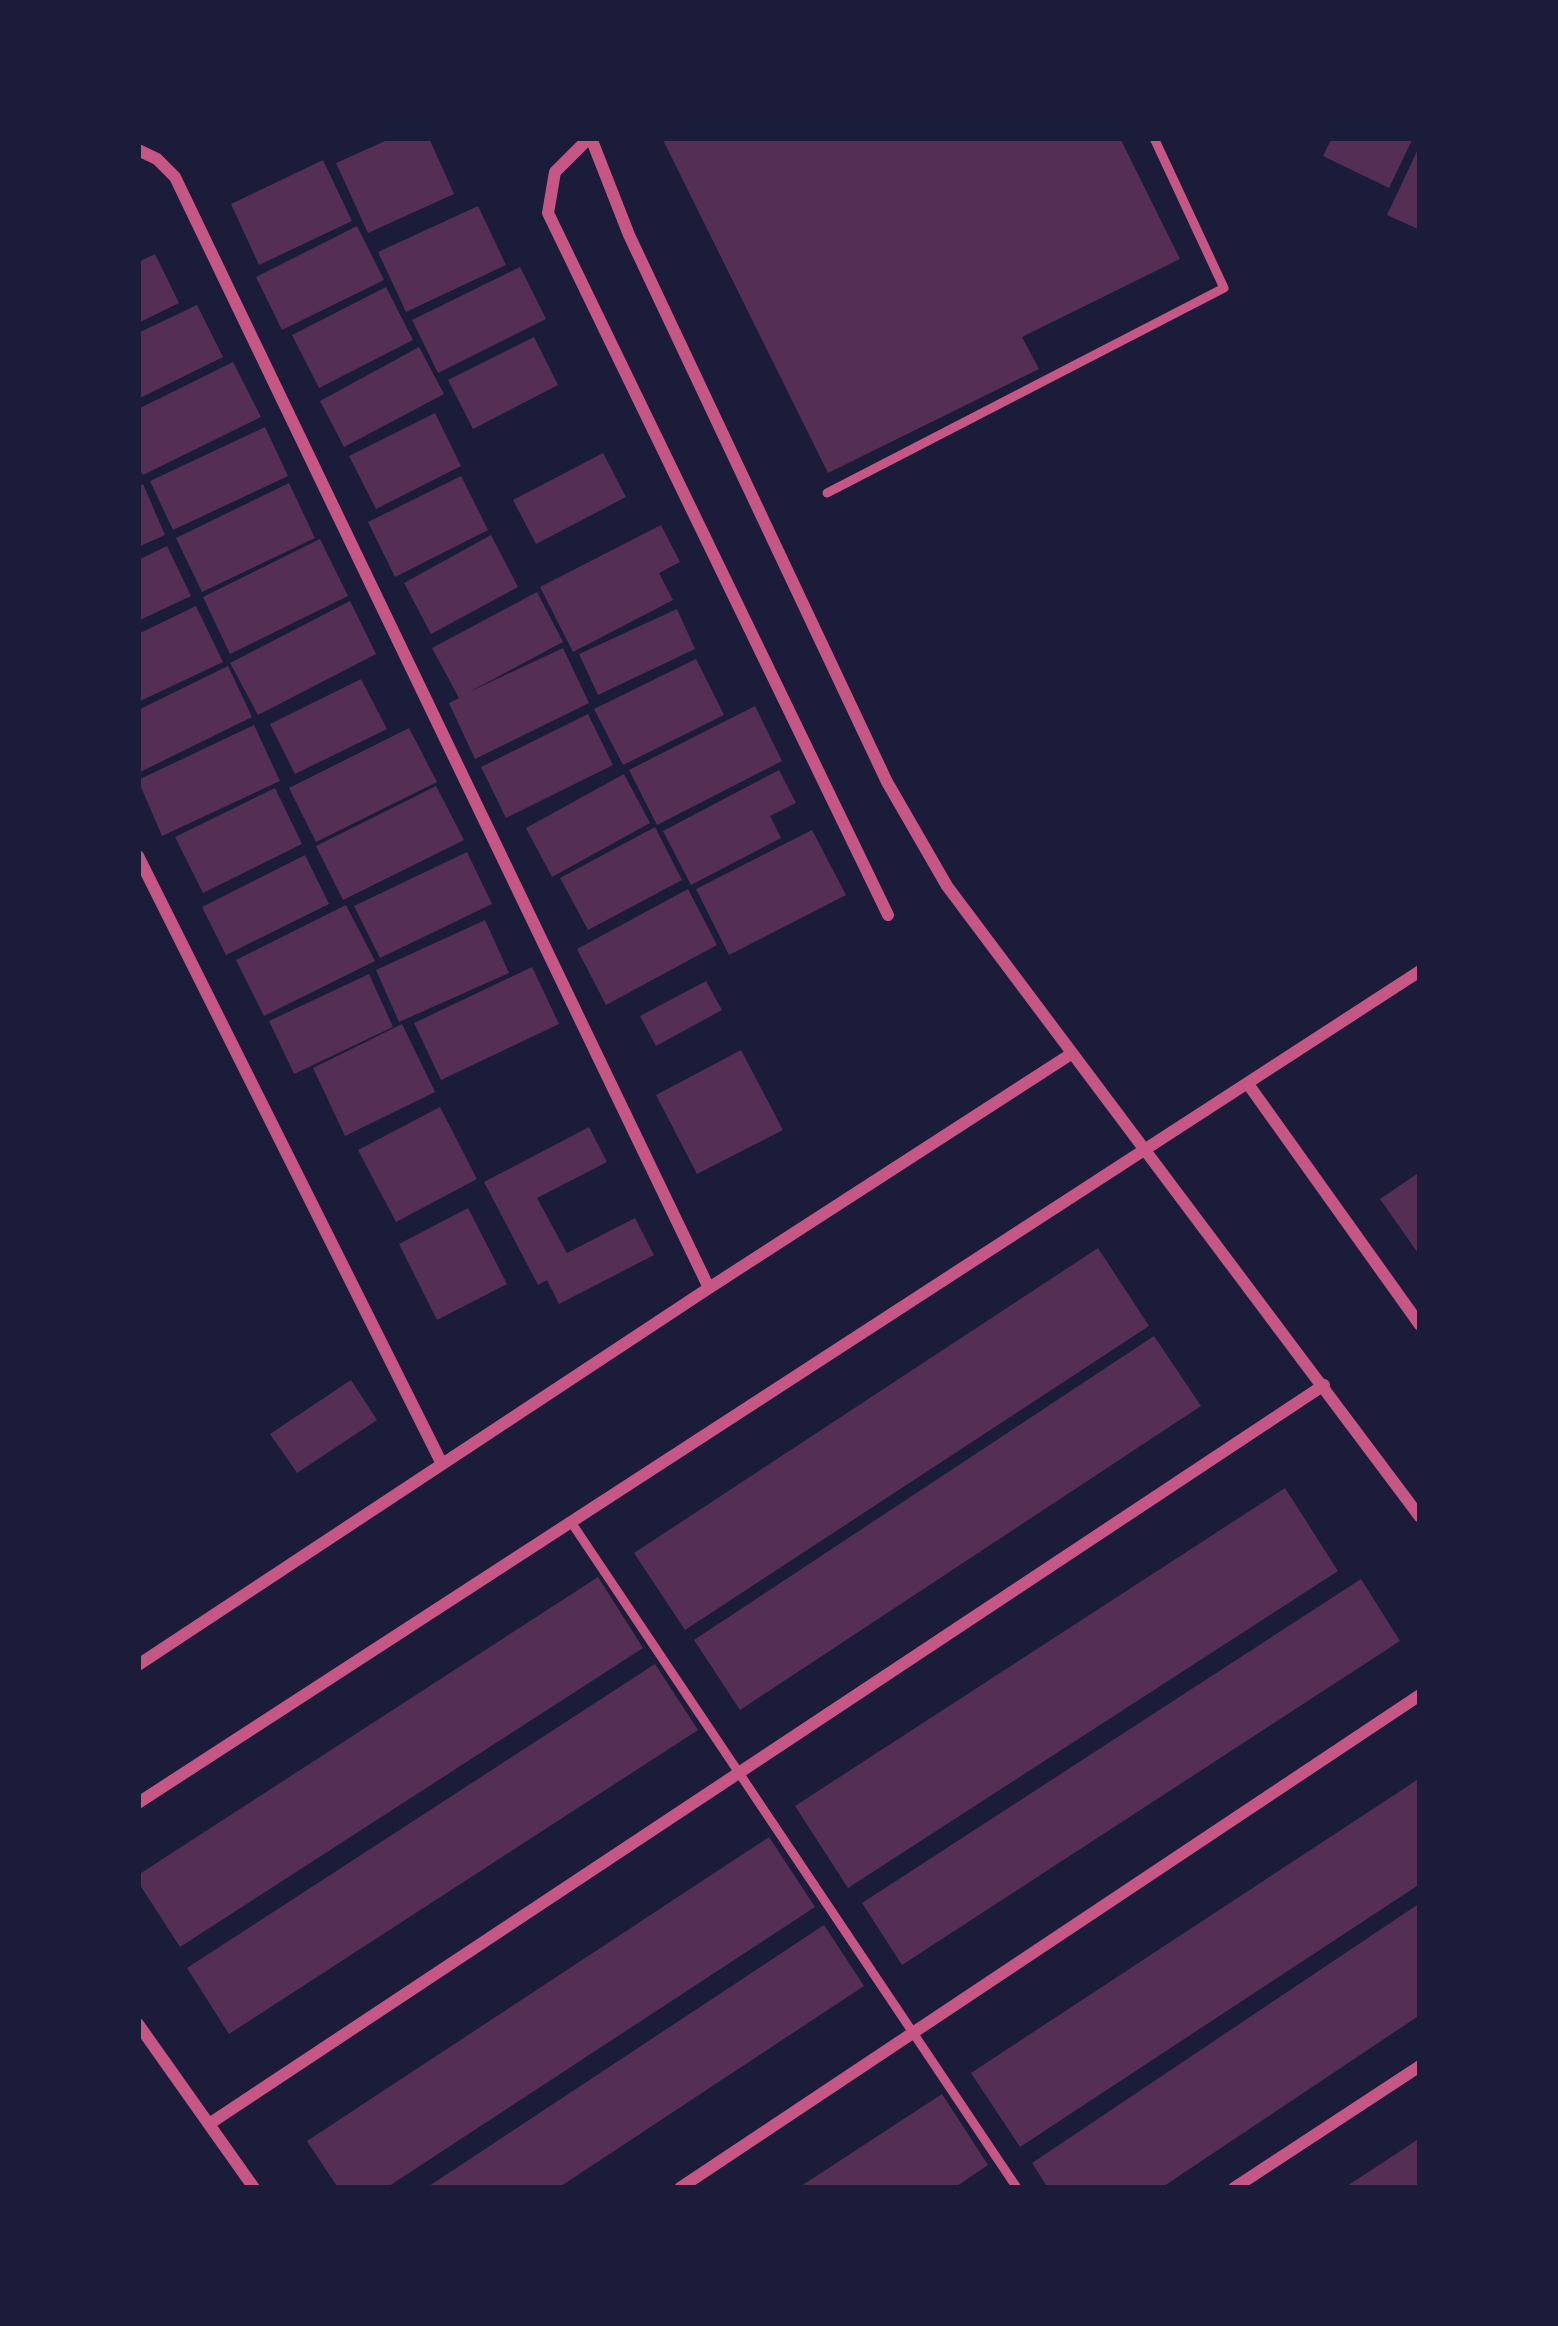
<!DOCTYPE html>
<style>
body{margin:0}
#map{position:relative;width:1558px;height:2326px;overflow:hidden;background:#1b1b3a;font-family:"Golos Text",sans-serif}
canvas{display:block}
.frame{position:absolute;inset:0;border:141px solid #1b1b3a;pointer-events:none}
</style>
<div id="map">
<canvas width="1558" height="2326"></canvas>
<div class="frame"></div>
</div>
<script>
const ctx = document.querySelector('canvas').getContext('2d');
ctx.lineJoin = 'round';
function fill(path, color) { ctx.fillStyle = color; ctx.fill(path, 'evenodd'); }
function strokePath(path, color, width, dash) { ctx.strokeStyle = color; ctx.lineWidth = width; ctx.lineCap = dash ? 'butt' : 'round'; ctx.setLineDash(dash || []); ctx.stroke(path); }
fill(new Path2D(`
 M392,138h37l25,56 -86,39 -32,-70z
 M662,138h458l60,121 -158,78 17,32 -211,104z
 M1332,138h81l-24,50 -66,-32z
 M1420,145v85l-33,-15z
 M323,160l29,61 -93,44 -28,-61z
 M478,206l28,59 -100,47 -28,-60z
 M357,226l27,54 -102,50 -26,-53z
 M155,254l24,49 -41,20v-61z
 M520,267l26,52 -108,54 -26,-53z
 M386,287l27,53 -94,48 -27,-53z
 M197,305l26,52 -85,42v-66z
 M534,337l24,48 -85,44 -25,-49z
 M419,347l25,47 -100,53 -24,-46z
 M233,362l28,55 -118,58 -5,-10v-56z
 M435,413l26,53 -85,43 -27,-53z
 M265,427l23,49 -115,54 -23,-49z
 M603,453l23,44 -90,47 -23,-44z
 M461,476l27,54 -93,47 -27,-55z
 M289,483l26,55 -113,54 -26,-54z
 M143,484l22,51 -27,12v-61z
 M661,525l19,37 -21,11 14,27 -100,52 -33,-65z
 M491,535l27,52 -87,47 -27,-51z
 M320,539l28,57 -118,58 -27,-57z
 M167,546l24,50 -53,25v-61z
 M537,592l26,50 -94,50 94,-44 26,55 -114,56 -26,-56 10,-5 -27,-50z
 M350,601l26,53 -118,61 -28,-52z
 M196,606l27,56 -85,40v-68z
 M677,609l18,40 -97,46 -19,-41z
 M696,659l28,56 -101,50 -29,-56z
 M228,666l24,51 -114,56v-63z
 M361,679l26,50 -92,45 -25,-50z
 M755,706l27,55 -125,64 -28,-55z
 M588,714l25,51 -107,53 -25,-51z
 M254,725l26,56 -118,55 -24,-56z
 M409,728l28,54 -121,60 -27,-54z
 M779,770l17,33 -26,13 11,22 -90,47 -28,-54z
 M624,774l26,49 -98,54 -26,-49z
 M436,786l28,54 -121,60 -27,-54z
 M275,788l27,56 -99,49 -28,-56z
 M655,827l27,53 -94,50 -28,-52z
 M812,830l34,65 -117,60 -33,-66z
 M467,852l25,52 -112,54 -26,-52z
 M305,855l24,49 -103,51 -24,-48z
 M688,889l29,56 -111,60 -29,-56z
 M346,905l29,56 -111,55 -28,-56z
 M485,920l24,53 -110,49 -23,-52z
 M532,967l27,57 -118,56 -27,-57z
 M369,974l24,53 -99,47 -25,-53z
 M706,981l16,29 -66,36 -16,-30z
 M402,1024l33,68 -90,44 -32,-68z
 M741,1050l42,80 -86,44 -41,-79z
 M440,1107l37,72 -81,43 -38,-72z
 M589,1127l18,35 -70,36 30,55 68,-35 19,37 -95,49 -12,-24 -9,5 -54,-103z
 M1420,1172v84l-40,-57z
 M468,1208l39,76 -70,36 -38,-76z
 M1098,1248l51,78 -464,304 -51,-77z
 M1154,1336l47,70 -461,304 -46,-70z
 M351,1380l26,40 -80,53 -27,-39z
 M1285,1488l53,83 -490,317 -53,-82z
 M598,1577l45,71 -463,299 -42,-65v-7z
 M1361,1579l39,62 -498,324 -40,-62z
 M655,1664l43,66 -469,304 -42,-66z
 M1420,1778v106l-400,263 -49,-74z
 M769,1837l46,70 -429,281h-48l-31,-47z
 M1420,1903v112l-259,173h-113l-16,-25z
 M824,1925l40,61 -306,202h-132z
 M942,2094l46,71 -34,23h-156z
 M1420,2138v50h-76z`), '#542f53');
strokePath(new Path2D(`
 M827,493l397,-205 -70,-150
 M571,1522l446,666`), '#c65784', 9);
strokePath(new Path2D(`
 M589,138l-34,34 -7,41 340,702
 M591,138l38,97 258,547 60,104 473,631
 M138,150l19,9 18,18 534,1111
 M138,856l304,608
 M1248,1084l172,241
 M138,1665l571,-377 362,-234
 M138,1803l1282,-832
 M138,2024l116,164
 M209,2124l1115,-739
 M680,2188l740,-493
 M1234,2188l186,-122`), '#c65784', 12);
</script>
